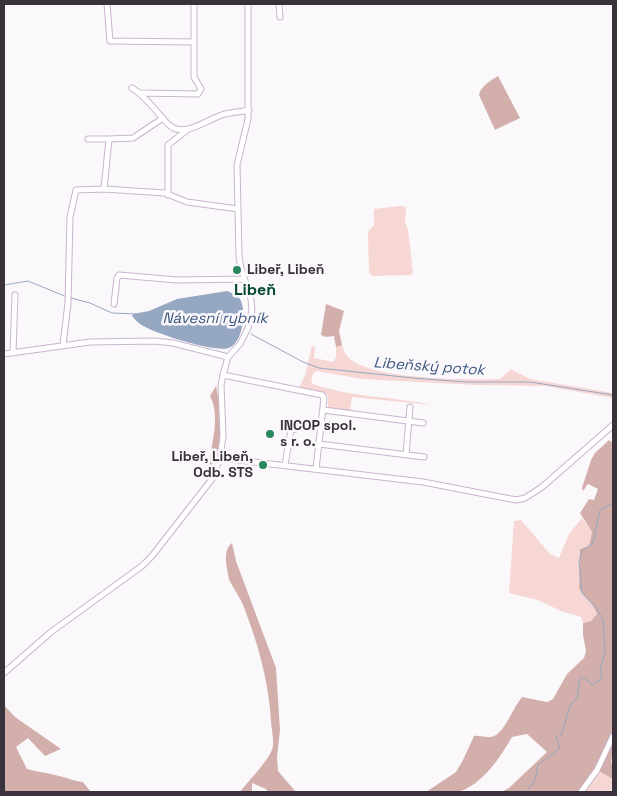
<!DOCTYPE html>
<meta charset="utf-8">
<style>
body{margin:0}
#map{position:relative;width:617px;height:796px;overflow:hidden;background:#fbf8fc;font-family:"Space Grotesk",sans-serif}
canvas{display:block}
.frame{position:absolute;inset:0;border:5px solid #39323a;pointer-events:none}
</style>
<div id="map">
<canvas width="617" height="796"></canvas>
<div class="frame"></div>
</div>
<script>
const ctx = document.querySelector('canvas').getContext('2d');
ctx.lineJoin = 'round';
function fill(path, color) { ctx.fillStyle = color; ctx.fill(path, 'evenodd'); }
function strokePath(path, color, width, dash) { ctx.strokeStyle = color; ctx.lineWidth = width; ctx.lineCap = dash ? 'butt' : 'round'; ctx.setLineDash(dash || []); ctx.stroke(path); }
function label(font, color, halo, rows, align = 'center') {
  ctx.font = font + ' "Space Grotesk",sans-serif'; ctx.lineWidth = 5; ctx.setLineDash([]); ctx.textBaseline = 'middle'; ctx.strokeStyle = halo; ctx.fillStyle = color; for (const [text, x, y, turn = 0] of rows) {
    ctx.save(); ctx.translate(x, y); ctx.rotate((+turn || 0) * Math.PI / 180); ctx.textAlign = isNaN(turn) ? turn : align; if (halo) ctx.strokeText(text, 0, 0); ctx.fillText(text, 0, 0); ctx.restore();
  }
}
fill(new Path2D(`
 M400,206l6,1 -1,15 3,7 5,44 -2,2 -39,1 -3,-4 -1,-35v-5l6,-7v-16z
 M342,345c1,3 3,8 5,11 20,24 122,24 153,23l11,-10 19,10 83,14v5l-68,-12 -69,-1 -114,-6 -46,-8 -3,3 -2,7 2,3c40,14 79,12 119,21l-80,-8 -2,15 -22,-3v-14l-25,-5 -4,-2 6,-13 7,-29 3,1 -1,11 19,4 3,-5v-10z
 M582,518l10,14 -3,14 -9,3 -1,40 13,15 5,10 -6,7 -8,2 -2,-6 -20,-6 -23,-11 -29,-7 5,-72 7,-1 29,34 9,4 10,-24z
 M597,770l16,9v7l-3,6h-27z`), '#f6d7d4');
fill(new Path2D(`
 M498,76l22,42 -25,12 -16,-35c1,-8 12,-15 19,-19z
 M326,304l18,7 -5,20 3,14 -6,2 -2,-11 -8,1 -5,-2z
 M216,386c4,20 8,44 2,64 -2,7 -6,15 -9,22 0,-25 13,-53 1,-76z
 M609,440l4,3v306l-2,14h2v16l-16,-9 -14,22h-82l8,-4 38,-36 -20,-18 -15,3c-12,21 -30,48 -54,55 -9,3 -22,0 -32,0l30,-20 7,-12 11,-24c7,-1 14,3 20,0 10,-3 20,-30 28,-39l25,5 6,-3 14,-25 17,-16 2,-7 -3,-16v-12l8,-2 6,-7 -5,-10 -13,-15 1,-40 9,-3 3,-14 -12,-19 9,-14 5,1 4,-11 -10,-5 -5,7 -1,-3 9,-28 4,-7z
 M232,543l4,18 40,107 4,62 -3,27 1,14 18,21h-28l-2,-3 -14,-6v9h-12c8,-11 31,-33 33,-46 1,-8 -2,-18 -2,-26 -3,-41 -13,-77 -28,-115 -3,-8 -12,-20 -14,-26 -2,-11 -7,-29 3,-36z
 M4,705l11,12 46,32 -16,7 -17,-18 -12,9 11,22c11,3 21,4 32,7 9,2 15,5 24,6l8,10h-87z`), '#d3afac');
fill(new Path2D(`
 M227,291c5,2 10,4 13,8 7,12 3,43 -11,49 -13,5 -77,-15 -89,-24 -3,-2 -5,-5 -8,-8l1,-2 16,-3 28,-12z`), '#96a8c1');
strokePath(new Path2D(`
 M4,285l24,-4 39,16
 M71,298l19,5 22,10 25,1
 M251,334l52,28 16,6 94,10 53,4h64l83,13
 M526,792l9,-12 3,-15 22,-17 -4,-12h5l9,-30 7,-9 3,-19h4l8,7 10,-7 -2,-7 5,-20 -2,-31 -6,-11 -15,-16 -3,-32 3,-10 11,-8 7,-33 13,-7`), '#96a8c1', 1);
const minor = new Path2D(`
 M107,4l3,37 84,1
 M279,4l1,13
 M132,88c15,9 24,24 36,36 16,16 40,-6 57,-10 8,-2 16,-2 24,-4
 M140,93l58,1 3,-5 -7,-12v-73
 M88,139h21
 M104,189l5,-50 24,-1 30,-20
 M168,195v-50l19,-15
 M114,304l3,-26 2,-3 58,5 67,-1
 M63,345l5,-42 2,-86 6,-27 28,-1 61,4 22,9 51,7
 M13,353l2,-58
 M4,354l86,-12 65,-1 18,2 55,14
 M223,375l99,20 2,3 -8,71
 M324,410l99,13
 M319,444l105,13
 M406,454l4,-47
 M220,458l203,24 93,18 9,-2 17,-11 71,-62
 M285,465l6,-35 20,-5 10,1
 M4,673l47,-41 91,-66 10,-10 60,-77 8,-21 3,-22 -2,-51 2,-10 5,-18 12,-13 8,-16 4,-18 -1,-11 -10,-31 -2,-11 -2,-92 11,-46v-115
 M581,792l16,-22 16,-34`);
strokePath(minor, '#c7b5cb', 7);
strokePath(minor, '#fff', 5);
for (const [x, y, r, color] of [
 [237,270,5,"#2a865d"],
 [270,434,5,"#2a865d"],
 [263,465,5,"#2a865d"]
]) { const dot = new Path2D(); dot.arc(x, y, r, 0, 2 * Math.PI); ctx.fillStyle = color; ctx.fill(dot); strokePath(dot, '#fbf8fc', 2); }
label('bold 14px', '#39323a', '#fbf8fc', [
 ["Libeř, Libeň",247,270],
 ["INCOP spol.",280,426],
 ["s r. o.",280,442],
 ["Libeř, Libeň,",253,457,"right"],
 ["Odb. STS",253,473,"right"]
], 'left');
label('italic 15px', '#3c587f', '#fbf8fc', [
 ["Návesní rybník",215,319],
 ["Libeňský potok",429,367,4]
]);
label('bold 16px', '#034a2f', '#fbf8fc', [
 ["Libeň",255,291]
]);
</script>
